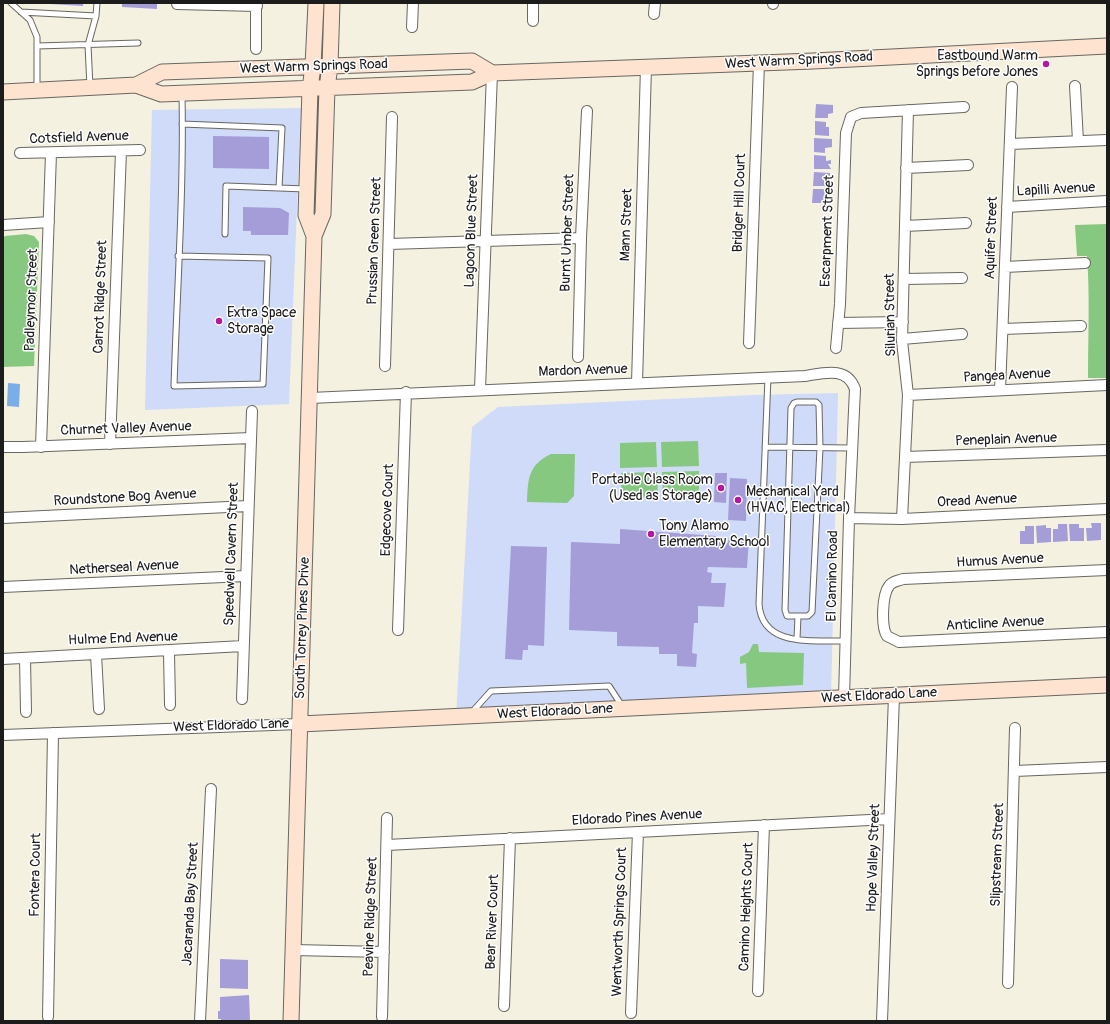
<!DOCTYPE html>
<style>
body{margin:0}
#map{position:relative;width:1110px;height:1024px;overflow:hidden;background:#f4f1e1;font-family:Pangolin,sans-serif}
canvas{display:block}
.frame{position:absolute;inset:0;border:4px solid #1c1c1c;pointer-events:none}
</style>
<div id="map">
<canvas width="1110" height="1024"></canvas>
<div class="frame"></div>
</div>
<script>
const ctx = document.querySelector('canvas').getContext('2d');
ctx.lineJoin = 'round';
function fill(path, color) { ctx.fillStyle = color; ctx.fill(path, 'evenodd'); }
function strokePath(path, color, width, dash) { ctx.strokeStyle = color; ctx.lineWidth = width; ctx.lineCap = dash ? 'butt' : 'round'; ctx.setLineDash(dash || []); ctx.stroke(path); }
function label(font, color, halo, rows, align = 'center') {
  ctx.font = font + ' Pangolin,sans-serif'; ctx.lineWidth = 3; ctx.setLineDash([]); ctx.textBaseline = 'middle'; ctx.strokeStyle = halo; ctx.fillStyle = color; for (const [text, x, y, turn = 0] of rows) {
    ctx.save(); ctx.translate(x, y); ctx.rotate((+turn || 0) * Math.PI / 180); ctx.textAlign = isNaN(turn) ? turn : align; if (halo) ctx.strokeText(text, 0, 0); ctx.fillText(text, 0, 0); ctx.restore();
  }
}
fill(new Path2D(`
 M301,108l-12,296 -144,6 7,-300z
 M838,393l-7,306 -375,18 16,-290 26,-20 256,-12z`), '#d0daf9');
fill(new Path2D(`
 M1107,224v154h-19c0,-40 2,-81 -1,-122h-10l-2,-31z
 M26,234l8,2 5,6 -5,124 -31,1v-129l2,-2z
 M698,441l1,25 -37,1 -1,-25z
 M656,442l1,25 -37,1v-25z
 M551,454h24l-1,42 -7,7 -40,-1c1,-23 1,-37 24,-48z
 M699,471v24l-36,2 -1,-25z
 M657,472l1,25 -37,1v-25z
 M753,644h5l1,8 45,1 -1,32 -56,3 -1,-25 -6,1v-7l9,-5z`), '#87c881');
fill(new Path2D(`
 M8,383l12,1 -1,23 -12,-1z`), '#79aee7');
fill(new Path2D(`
 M50,3h33v3l-33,-2z
 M122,3h35v6l-35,-2z
 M816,104l17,1v8l-5,1v4h-13z
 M815,121l11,1v5h3v9l-14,-1z
 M213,136l56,1v32l-56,-1z
 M814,138l18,1v8l-7,1v5l-11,-1z
 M814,155l12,1v5l5,-1v4h-3l3,5h-17z
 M814,172l16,1v8l-4,1 -1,4h-12z
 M813,189h13v5l4,1 -1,8h-17z
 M243,207l37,1 9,5 -1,22h-37v-4h-8z
 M715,473h12l-1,30 -12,-1z
 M730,478l17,1 -1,42 -18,-1z
 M1091,523h10v17l-14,1 -1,-13h6z
 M1058,524h9l1,17 -15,1v-13h5z
 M1069,524h10v4h5v13h-14z
 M1046,525v3h5v14l-14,1 -1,-17z
 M1025,526h9v18h-14v-13h5z
 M620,529l96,7v6l12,1 1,-6 20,1 -2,30 -39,-1 -1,5 5,1 -1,10h15l-2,24 -26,-1v17h-4l-2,30 5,1 -1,13 -19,-1v-12h-18v-7l-42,-1v-14l-48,-2 2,-88 49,2z
 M511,546l36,1 -3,99 -16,-1v5h-5l-1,10 -17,-1z
 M220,959l28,1v29l-28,-1z
 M249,995l1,26h-29v-2h-3v-8h2v-14z`), '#a49dd7');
const lane = new Path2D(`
 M11,3l19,17 7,17v52
 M21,12l75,4
 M37,46l101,-3
 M90,87l-2,-42 8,-29 1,-13
 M182,124l100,4 -3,60
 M225,234l1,-48 80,3
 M178,256l90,2 -5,126 -89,2c3,-97 10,-195 8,-292
 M768,377l-9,227c3,44 54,36 87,37
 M797,402h19l3,3 1,43 -8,164 -4,4h-21l-2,-6 6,-202 3,-5z
 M765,447l87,1
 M797,639l1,-23
 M472,712l19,-21 118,-5 13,20`);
const street = new Path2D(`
 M177,4l80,2
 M773,4v-1
 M654,14l1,-11
 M533,21v-18
 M412,27l1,-24
 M256,49v-46
 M1075,86l3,55
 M1010,144l97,-4
 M20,153l120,-3
 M906,168l62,-3
 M1007,207l100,-6
 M3,225l46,-3
 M905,226l61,-3
 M389,244l192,-6
 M1005,267l80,-4
 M904,279l58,-1
 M838,323l65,-1
 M1003,329l78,-3
 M902,339l60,-5
 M749,343l10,-280
 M836,348l4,-44 6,-171 5,-16 10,-4 103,-6
 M578,357l3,-119 6,-127
 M385,366l7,-249
 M637,383l9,-316
 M480,389l12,-316
 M1000,390l12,-303
 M908,395l199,-10
 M310,398l495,-22c19,-3 42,-10 50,13l-6,129 -5,180
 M110,444l11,-293
 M3,447h20l228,-9
 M41,447l10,-294
 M905,457l202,-7
 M3,518l245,-12
 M849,518l53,1 205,-10
 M902,519l6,-124 -6,-54 6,-231
 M1107,570l-204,9c-5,2 -11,2 -14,7 -7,9 -8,41 -2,50l12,6 208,-10
 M3,587l243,-11
 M398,630l8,-238
 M169,652l1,53
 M96,654l3,55
 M25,658l1,54
 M3,659l240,-13
 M242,699l10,-288
 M3,735l297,-11
 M1015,771l92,-4
 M387,845l502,-26
 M293,950l91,2
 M1008,983l7,-255
 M758,991l6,-166
 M504,1006l6,-168
 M631,1013l7,-181
 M48,1017l5,-284
 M382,1017l5,-199
 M200,1021l11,-232
 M882,1021l12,-325`);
const secondary = new Path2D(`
 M136,85l26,-13 310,-11 20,12
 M3,92l133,-7 25,9 311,-12 20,-9 321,-12 294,-15
 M314,236l9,-22 4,-126 3,-22 2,-63
 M300,724l807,-39
 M291,1021l23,-785 -8,-21 4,-126 3,-23 3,-63`);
strokePath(lane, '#686761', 7);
strokePath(street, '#686761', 12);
strokePath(secondary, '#686761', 17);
strokePath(lane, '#fff', 5);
strokePath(street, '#fff', 10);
strokePath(secondary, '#fee3d1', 15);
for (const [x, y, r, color] of [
 [1046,64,4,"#b5179e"],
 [219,321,4,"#b5179e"],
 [721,488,4,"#b5179e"],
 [738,500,4,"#b5179e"],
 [651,534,4,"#b5179e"]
]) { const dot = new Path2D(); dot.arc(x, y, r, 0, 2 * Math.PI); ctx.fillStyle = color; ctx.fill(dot); strokePath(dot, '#fff', 1.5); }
label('14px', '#1c1c1c', '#fff', [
 ["Eastbound Warm",1038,56,"right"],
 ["Springs before Jones",1038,72,"right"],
 ["Extra Space",227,313],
 ["Storage",227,329],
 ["Portable Class Room",713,480,"right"],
 ["(Used as Storage)",713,496,"right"],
 ["Mechanical Yard",746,492],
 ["(HVAC, Electrical)",746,508],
 ["Tony Alamo",659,526],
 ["Elementary School",659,542]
], 'left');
label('14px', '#1c1c1c', '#fff', [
 ["West Warm Springs Road",799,61,-3],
 ["West Warm Springs Road",314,67,-2],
 ["Cotsfield Avenue",79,138,-2],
 ["Lapilli Avenue",1056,190,-3],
 ["Bridger Hill Court",740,203,-88],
 ["Mann Street",627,225,-88],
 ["Lagoon Blue Street",472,231,-88],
 ["Escarpment Street",828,231,-88],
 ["Burnt Umber Street",568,233,-88],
 ["Aquifer Street",992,238,-88],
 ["Prussian Green Street",375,241,-88],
 ["Carrot Ridge Street",101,297,-88],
 ["Padleymor Street",32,300,-88],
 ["Silurian Street",891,315,-91],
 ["Mardon Avenue",583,371,-2],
 ["Pangea Avenue",1007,376,-3],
 ["Churnet Valley Avenue",126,429,-2],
 ["Peneplain Avenue",1006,440,-2],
 ["Roundstone Bog Avenue",125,498,-3],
 ["Oread Avenue",977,501,-3],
 ["Edgecove Court",388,510,-88],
 ["Speedwell Cavern Street",232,554,-88],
 ["Humus Avenue",1000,561,-3],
 ["Netherseal Avenue",124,568,-3],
 ["El Camino Road",833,576,-89],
 ["Anticline Avenue",995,624,-3],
 ["South Torrey Pines Drive",303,628,-88],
 ["Hulme End Avenue",123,639,-2],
 ["West Eldorado Lane",879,696,-3],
 ["West Eldorado Lane",555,712,-3],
 ["West Eldorado Lane",231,726,-2],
 ["Eldorado Pines Avenue",637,818,-3],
 ["Slipstream Street",998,855,-88],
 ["Hope Valley Street",874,858,-88],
 ["Fontera Court",36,875,-89],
 ["Jacaranda Bay Street",191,904,-87],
 ["Camino Heights Court",747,907,-88],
 ["Peavine Ridge Street",371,917,-88],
 ["Bear River Court",493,922,-88],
 ["Wentworth Springs Court",620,922,-88]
]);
</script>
